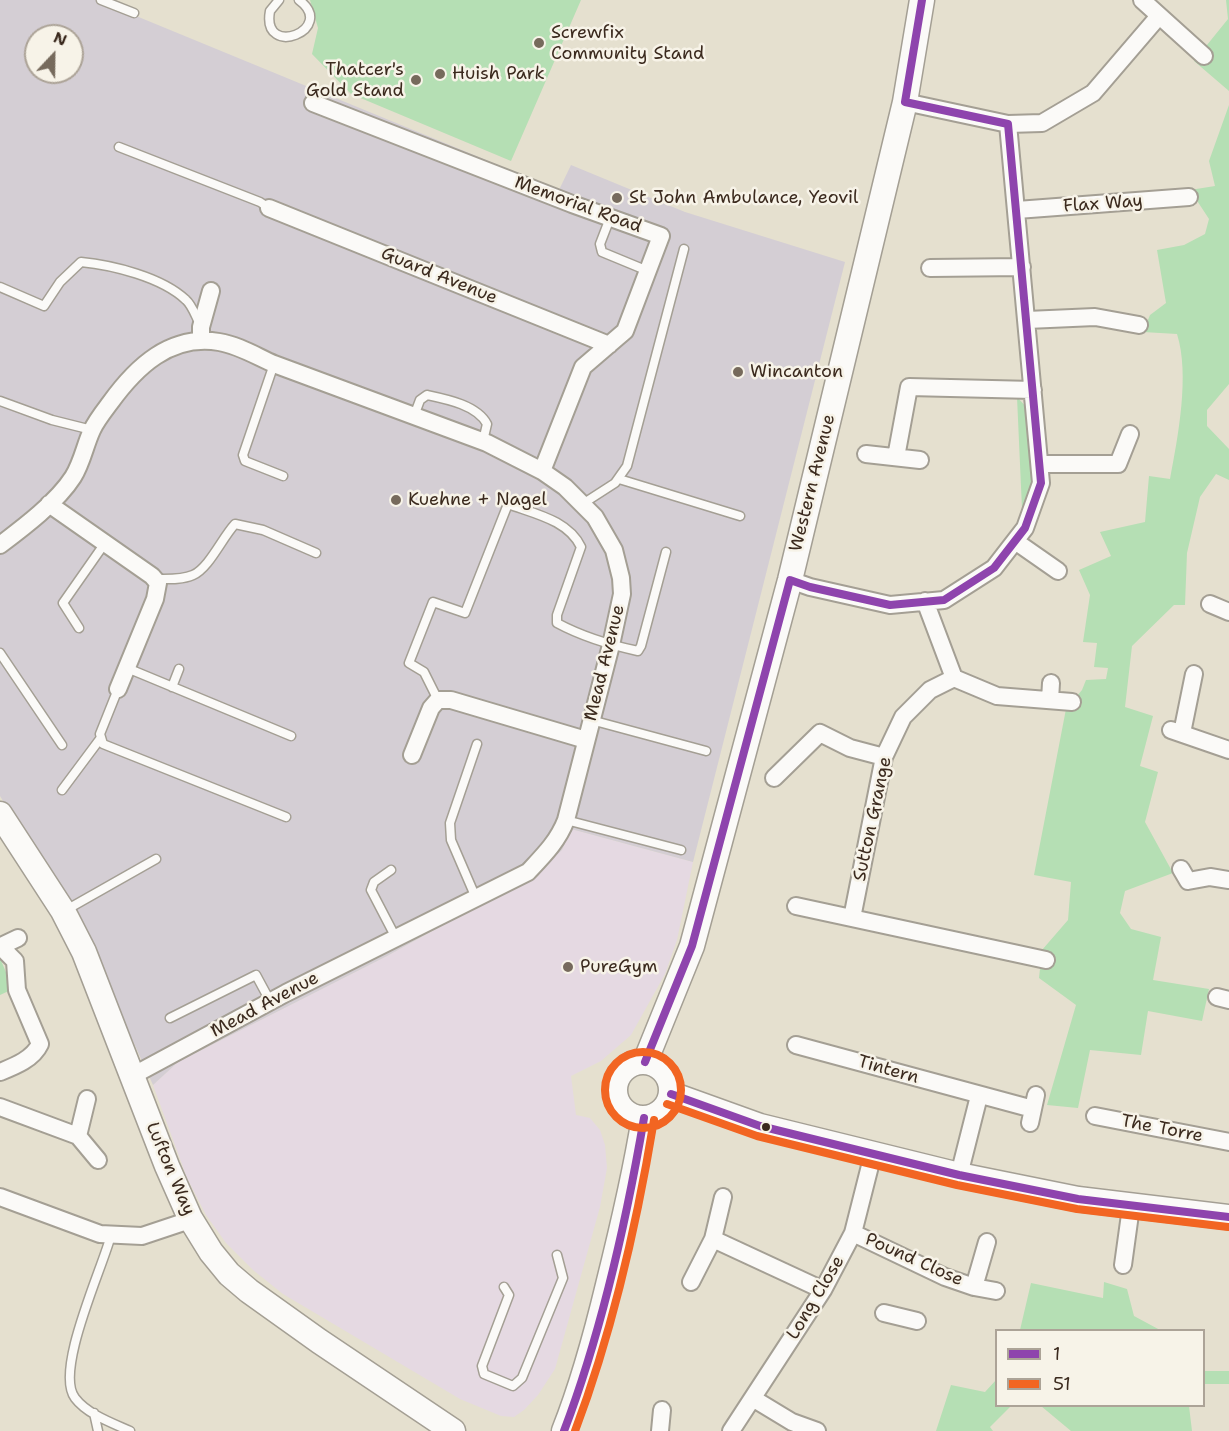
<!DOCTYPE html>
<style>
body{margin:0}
#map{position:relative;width:1229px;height:1431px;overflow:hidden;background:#e5e0cf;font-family:"Shantell Sans",sans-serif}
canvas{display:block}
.legend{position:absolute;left:995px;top:1329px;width:210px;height:78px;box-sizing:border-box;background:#f7f3e8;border:2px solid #aca397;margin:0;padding:8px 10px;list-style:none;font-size:18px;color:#3b2a1e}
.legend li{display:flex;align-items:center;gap:12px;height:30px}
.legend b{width:30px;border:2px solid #aca397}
.north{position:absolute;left:24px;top:24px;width:60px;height:60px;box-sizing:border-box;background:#f7f3e8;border:2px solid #aca397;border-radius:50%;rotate:22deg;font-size:16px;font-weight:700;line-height:24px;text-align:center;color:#3b2a1e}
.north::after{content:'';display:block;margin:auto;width:21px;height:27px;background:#766a5c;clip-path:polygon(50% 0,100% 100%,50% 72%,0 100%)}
</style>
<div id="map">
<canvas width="1229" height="1431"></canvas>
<ul class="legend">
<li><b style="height:8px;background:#8e44ad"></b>1</li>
<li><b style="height:8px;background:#f26522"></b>51</li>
</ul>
<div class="north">N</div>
</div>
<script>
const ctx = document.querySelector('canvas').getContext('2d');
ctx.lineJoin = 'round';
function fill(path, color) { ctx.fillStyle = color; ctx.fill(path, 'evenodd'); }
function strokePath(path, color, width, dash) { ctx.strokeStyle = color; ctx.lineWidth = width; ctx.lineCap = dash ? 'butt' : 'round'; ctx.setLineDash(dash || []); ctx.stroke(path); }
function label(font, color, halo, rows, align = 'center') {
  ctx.font = font + ' "Shantell Sans",sans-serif'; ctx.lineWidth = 5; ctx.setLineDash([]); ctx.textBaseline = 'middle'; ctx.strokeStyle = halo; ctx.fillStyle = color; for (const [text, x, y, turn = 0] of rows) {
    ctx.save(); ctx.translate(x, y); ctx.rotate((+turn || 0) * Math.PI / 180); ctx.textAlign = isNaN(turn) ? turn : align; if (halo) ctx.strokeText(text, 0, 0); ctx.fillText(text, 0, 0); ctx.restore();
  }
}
fill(new Path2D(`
 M571,829l122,33 -16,78 -12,34 -34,61 -30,26 -30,15 5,39 14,3 10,12 5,15 2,23 -7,39 -45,162 -17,26 -14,15 -10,7 -13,-1 -41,-17 -177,-105 -30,-24 -27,-27 -20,-28 -19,-37 -34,-93 25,-23 209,-106 111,-61 64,-45z`), '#e5d9e2');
fill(new Path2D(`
 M0,0h107v4l452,186 12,-25 114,47 160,50 -152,600 -122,-33 -9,21 -25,23 -150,83 -209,106 -25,23 -75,-164 -78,-125zM36,36h36v36h-36z`), '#d4ced4');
fill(new Path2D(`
 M310,0h271l-70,161 -160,-67 -39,-40 6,-26z
 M1226,0h3v91l-35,-30 34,-42z
 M1229,105v279l-22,26v16l22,23v31l-13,-6 -16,23 -13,56 -2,52h-11l-42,41 -7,61 28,9 -13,50 18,6 -13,50 28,51 -48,18 -5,22 11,16 30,8 -8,43 56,9 -7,32 -54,-10 -7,44 -51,-5 -12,58 -31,-3 29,-100 -37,-27 3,-28 26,-30 3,-38 -37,-7 32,-166 16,-19 4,-10 20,-1 2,-11 -14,-1 3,-24 -14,-1 7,-47 -11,-25 32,-14 -11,-24 45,-10 4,-46 21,3c8,-42 20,-104 7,-145l-34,-2 7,-17 16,-12 -9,-53 27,-5 21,-11 4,-15 -19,-29 25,-4 -6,-25z
 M1017,397l12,13 5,72 -9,27h-3z
 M0,958l13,31 -13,6z
 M1104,1282l23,7 7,27 26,14h-140l11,-47 72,15z
 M1204,1371h25v13h-25z
 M996,1380v26h15l-21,21 3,4h-57l15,-46 34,7z
 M1041,1406h148l3,25h-121z`), '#b5dfb4');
const lane = new Path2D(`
 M101,0l33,13
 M279,0l-9,11c-9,49 68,18 29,-11
 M119,147l141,55 9,6
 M610,218l-10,26 2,8 46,19
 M0,287l44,19 16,-24 21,-20c31,3 81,15 105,38 6,5 10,17 14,24
 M274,364l-31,91 2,6 38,15
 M0,401l52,19 40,10
 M414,416l6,-16 7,-5c19,4 50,10 60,29l-4,17
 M619,479l121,37
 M584,503l31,-20 12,-17 57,-217
 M155,579c12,0 27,1 38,-4 16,-7 29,-37 42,-51l28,6 53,23
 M79,628l-16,-25 42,-60
 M0,653l62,92
 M127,668l164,68
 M172,687l7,-18
 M118,689l-18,45 3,10 183,73
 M438,700l-14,-28 -15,-9 24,-61 32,11 43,-109c27,10 60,16 73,43l-24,68v8c26,14 53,22 81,28l3,-5 25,-94
 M591,720l115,31
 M62,790l38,-51
 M566,820l115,30
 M391,870l-17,12 -3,8 25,48
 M476,898l-25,-58 -1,-17 27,-79
 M66,910l90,-51
 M170,1018l86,-43 14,26
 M111,1235c-8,32 -57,136 -36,163 12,16 37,25 55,33
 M504,1287l5,8 -27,71 2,8 29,12 9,-8 41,-100 -6,-23
 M94,1413l4,18`);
const street = new Path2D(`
 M1142,0l62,56
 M905,102l103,22 34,-1 51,-30 66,-77
 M313,103l259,101 89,32 -36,95 -42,36 -41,104
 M269,208l340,137
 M1017,210l172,-13
 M930,268l92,-1
 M1027,320l68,-3 44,8
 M201,341v-14l10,-36
 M866,454l54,6
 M896,457l13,-70 124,3
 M1040,464h78l12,-30
 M49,504l103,72 6,7 -3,16 -37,90
 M1015,541l43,30
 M0,545c24,-18 57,-43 73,-68 9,-14 12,-32 19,-47 4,-9 12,-19 18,-27 26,-36 60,-69 109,-61 19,3 37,14 55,22l213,79 55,28 23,16 30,30 19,33 7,28 1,16 -11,51 -45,175c-8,21 -22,35 -38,52l-242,121 -154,83
 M790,580l20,7 80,18 54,-5 50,-32 31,-40 16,-45 -33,-359
 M925,601l29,77 43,18 75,6
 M1210,604l19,8
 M1050,700l1,-17
 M1171,730l58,20
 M1182,733l12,-59
 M412,755l19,-47 7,-8h13l135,40
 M774,778l46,-45 30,15 34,9
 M1181,869l7,12 22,-4 19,3
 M796,906l250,54
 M852,918l32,-161 19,-40 27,-27 24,-12
 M0,946l15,15 2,29 23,54c-7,15 -25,22 -40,28
 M1,946l17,-8
 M1217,997l12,3
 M796,1045l237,64
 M87,1099l-9,37 20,24
 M0,1107l78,29
 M1095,1116l134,26
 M1030,1123l6,-28
 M959,1175l20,-79
 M0,1197l100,37 42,2 39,-13 9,-5
 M853,1233l92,44 29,10 13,-45
 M713,1239l110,51
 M1123,1265l8,-58
 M691,1282l22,-43 10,-42
 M974,1287l22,4
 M884,1313l33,8
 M754,1399l38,23 25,9
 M660,1431l2,-21
 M731,1431l92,-141 30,-57 20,-79`);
const secondary = new Path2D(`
 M0,814l63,97 21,41 83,214 23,52 21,34 18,22 20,17 70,50 134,90
 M645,1062l47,-116 98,-366 115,-478 17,-102
 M615 1090a28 28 0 1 1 56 0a28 28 0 1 1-56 0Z
 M671,1094l89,32 199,49 119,24 151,18
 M564,1431c19,-48 32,-96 44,-146 14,-56 27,-111 36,-167`);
strokePath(lane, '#a49f94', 11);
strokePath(street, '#a49f94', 20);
strokePath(secondary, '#a49f94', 27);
strokePath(lane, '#fbfaf8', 8);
strokePath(street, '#fbfaf8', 16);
strokePath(secondary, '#fbfaf8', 24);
strokePath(new Path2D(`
 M645,1062l47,-116 98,-366 20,7 80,18 54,-5 50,-32 31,-40 16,-45 -33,-359 -103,-22 17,-102
 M671,1094l89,32 199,49 119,24 151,18
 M564,1431c38,-100 62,-208 80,-313`), '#8e44ad', 8);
strokePath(new Path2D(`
 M605 1090a38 38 0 1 1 76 0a38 38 0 1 1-76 0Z
 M667,1104l90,32 200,49 120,24 151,18
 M575,1431c37,-98 62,-208 79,-311`), '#f26522', 8);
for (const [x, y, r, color] of [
 [539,43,6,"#766a5c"],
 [440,74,6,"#766a5c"],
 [416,80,6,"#766a5c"],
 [617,198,6,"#766a5c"],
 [738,372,6,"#766a5c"],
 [396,500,6,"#766a5c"],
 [568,967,6,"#766a5c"],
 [766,1127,5,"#3b2a1e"]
]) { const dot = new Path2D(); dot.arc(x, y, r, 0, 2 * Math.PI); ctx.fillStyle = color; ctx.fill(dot); strokePath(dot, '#f7f3e8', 2); }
label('18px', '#3b2a1e', '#f7f3e8', [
 ["Screwfix",551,33],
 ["Community Stand",551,54],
 ["Thatcer's",404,70,"right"],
 ["Gold Stand",404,91,"right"],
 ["Huish Park",452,74],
 ["St John Ambulance, Yeovil",629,198],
 ["Wincanton",750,372],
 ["Kuehne + Nagel",408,500],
 ["PureGym",580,967]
], 'left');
label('18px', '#3b2a1e', '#f7f3e8', [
 ["Flax Way",1103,204,-4],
 ["Memorial Road",578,205,20],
 ["Guard Avenue",439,276,22],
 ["Western Avenue",813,483,-76],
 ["Mead Avenue",605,663,-76],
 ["Sutton Grange",873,819,-78],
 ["Mead Avenue",265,1005,-28],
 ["Tintern",888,1070,16],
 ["The Torre",1162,1129,11],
 ["Lufton Way",170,1169,67],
 ["Pound Close",914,1260,24],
 ["Long Close",816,1298,-59]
]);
</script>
